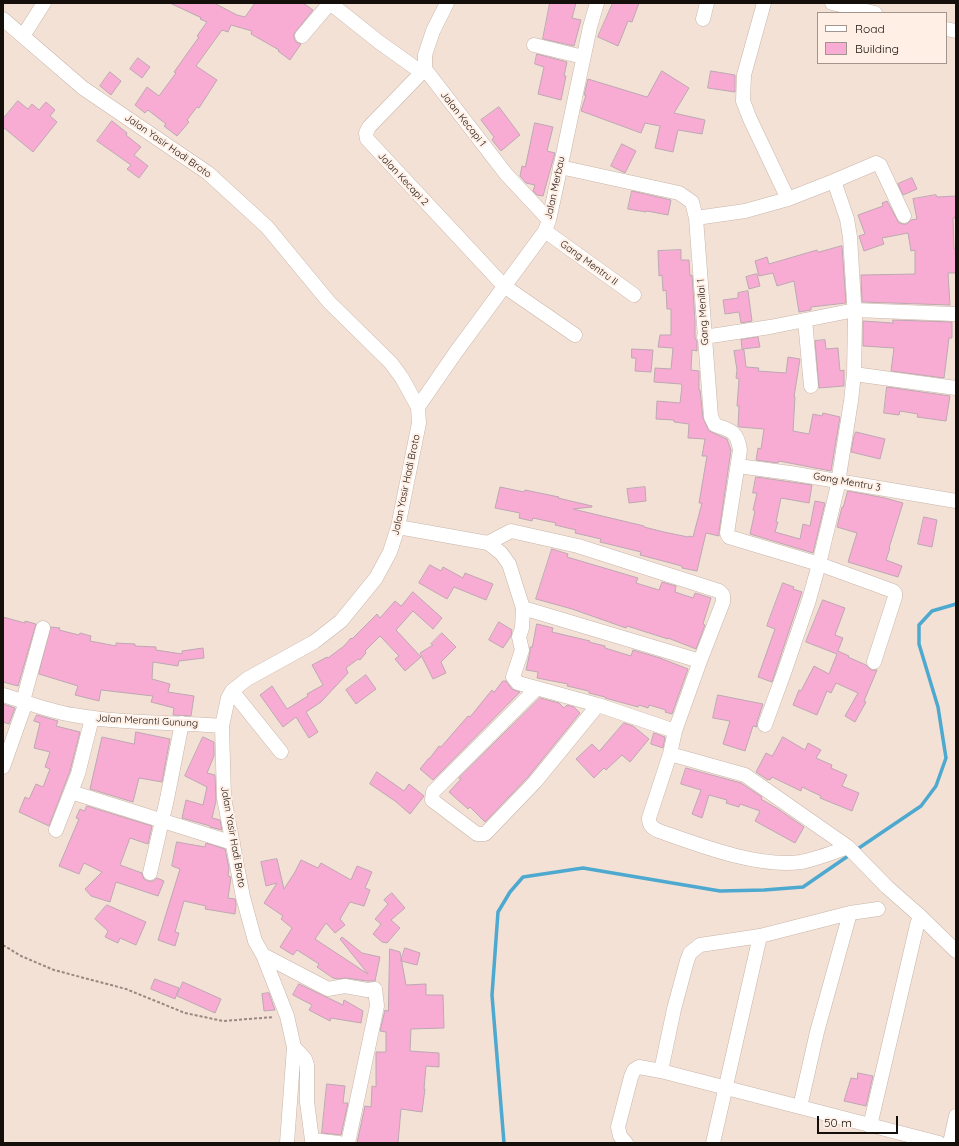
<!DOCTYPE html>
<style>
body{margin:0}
#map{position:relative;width:959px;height:1146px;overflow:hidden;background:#f4e1d5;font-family:Quicksand,sans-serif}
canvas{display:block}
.frame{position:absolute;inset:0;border:4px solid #150f0b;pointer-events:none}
.legend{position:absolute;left:817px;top:12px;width:130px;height:52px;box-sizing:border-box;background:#ffefe5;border:1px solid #a1958e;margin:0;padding:5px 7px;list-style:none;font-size:12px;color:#150f0b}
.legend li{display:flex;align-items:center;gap:8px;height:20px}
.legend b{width:20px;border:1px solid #a1958e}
.scale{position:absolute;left:817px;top:1116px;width:81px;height:18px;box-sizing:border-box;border:2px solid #150f0b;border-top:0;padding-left:5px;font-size:12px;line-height:14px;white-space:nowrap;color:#150f0b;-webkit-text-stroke:3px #ffefe5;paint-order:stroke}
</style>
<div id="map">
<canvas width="959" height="1146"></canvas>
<div class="frame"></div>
<ul class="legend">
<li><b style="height:5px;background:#fff"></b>Road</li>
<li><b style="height:11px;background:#f8abd3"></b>Building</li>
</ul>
<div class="scale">50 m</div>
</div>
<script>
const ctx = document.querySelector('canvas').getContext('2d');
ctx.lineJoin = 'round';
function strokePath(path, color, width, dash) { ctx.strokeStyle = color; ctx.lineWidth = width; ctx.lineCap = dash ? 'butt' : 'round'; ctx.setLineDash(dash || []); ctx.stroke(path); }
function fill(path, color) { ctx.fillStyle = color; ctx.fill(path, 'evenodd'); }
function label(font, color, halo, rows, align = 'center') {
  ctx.font = font + ' Quicksand,sans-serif'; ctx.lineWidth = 4; ctx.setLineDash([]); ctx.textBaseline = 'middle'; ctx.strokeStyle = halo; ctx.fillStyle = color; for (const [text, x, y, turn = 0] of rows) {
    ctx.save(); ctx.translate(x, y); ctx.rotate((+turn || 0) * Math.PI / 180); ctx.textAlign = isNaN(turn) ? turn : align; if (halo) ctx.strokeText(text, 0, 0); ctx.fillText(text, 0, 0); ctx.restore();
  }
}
strokePath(new Path2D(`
 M856,850l65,-44 15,-20 10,-28 -8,-51 -19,-63v-19l13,-14 24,-7
 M504,1143l-12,-148 6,-83 12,-20 13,-15 60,-9 137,23 44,-1 39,-3 48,-33`), '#4da9cf', 3.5);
const building = new Path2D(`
 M170,3h44l23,12 8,2 10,-14h48l10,7 -19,24v4l2,4 5,2 -11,16 -12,-9 1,-1 -28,-16 1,-3 -21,-6 -3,7 -6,-2 -26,36 21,14 -18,28 -2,-1 -10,13 2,2 -12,14 -13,-10 2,-2 -18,-14 -3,3 -10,-8 12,-18 12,9 17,-23 -2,-1 25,-35 -2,-1 10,-14 -7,-3 1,-1z
 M550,3h26l-4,15 9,2 -7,26 -31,-7z
 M613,3h26l-7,19 -4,-1 -10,25 -20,-9z
 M537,54l30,8 -3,14h2l-5,24 -23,-6 6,-27 -9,-3z
 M138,58l12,9 -8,11 -12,-9z
 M662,71l27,17 -15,25 31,7 -3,14 -24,-4 -5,22 -18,-4 5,-22 -15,-3 -4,10 -60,-22 5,-16h-2l4,-16 59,18z
 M711,71l24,4v17l-27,-4z
 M110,72l11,9 -10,14 -11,-9z
 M18,101l10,8 4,-5 7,6 7,-8 9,8 -5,6 7,6 -24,30 -30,-25v-8z
 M499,107l21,28 -19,16 -9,-11 2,-3 -13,-17z
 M112,121l15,12 -1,2 15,12 -7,8 14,11 -9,12 -12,-9 4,-4 -34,-24z
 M535,123l18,4 -6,24 8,2 -12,43 -6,-1 -4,-4 2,-6 -9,-2 -6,-7 2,-10 3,1z
 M622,144l14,7 -11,22 -14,-7z
 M912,178l5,11 -14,6 -5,-11z
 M632,191l39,9 -3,15 -21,-4 -1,1 -18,-3z
 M936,195l1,2 19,-1v22h-3l1,31h2v24h-8l2,32 -88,-3 -1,-27 54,-1v-24l-4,1 -3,-18 -26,5 2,6 -20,7 -5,-15 6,-2 -7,-19 25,-9 -1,-3 5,-2 12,22 4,1h4l4,-4 6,-1 -4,-20z
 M842,246l4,57 -35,4v3l-12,2 -5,-31 -17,5 -4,-13 -14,3 -4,-15 12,-4 2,7 48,-14 1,2z
 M681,250v10h8l1,16 2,-1 3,46v17l2,3v10l-5,-1 -1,20 8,1v19h1l3,28 6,13 18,8 4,11 -12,82v4l-13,-3 -9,38 -15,-3v-2l-42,-11 1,-3 -41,-10 1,-3 -26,-6 1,-3 -21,-5 1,-2 -23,-5 -1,3 -13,-3 1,-5 -25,-5 5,-21 24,5 1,-2 34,7 -1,1 34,8v1l-19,2 71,17v1l20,5 24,5 1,-1 4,1 9,-34h-3l8,-47h-5l3,-17 -17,-1 1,-14 -15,-2v-2l-18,-1 1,-18 23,2 2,-17 -1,-2 -27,-2 1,-14 16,1 2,-21 -15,-1 2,-12h11v-26h-4l-1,-19 -3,1 -1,-16 -3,1 -1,-25z
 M757,274l3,12 -11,3 -3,-12z
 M748,291l4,30 -11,2 -2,-11 -14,2 -2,-14 15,-2v-5z
 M893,320l59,2v16h-3l-5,40 -53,-7 3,-23 -31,-2v-25l30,2z
 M758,337l2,10 -18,2 -1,-9z
 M825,340l1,9 12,-1 2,23 4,-1v16l-25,2 -4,-47z
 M632,349l21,1 -2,22 -16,-1 1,-13h-4z
 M744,350l2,17 13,1 -1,3 28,2 2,-16 12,2 -6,38h1l-2,34 16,3 4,-20 9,2 1,-3 17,4 -9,54 -52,-10 -1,2 -22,-3 2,-12 3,1 3,-20 -24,-2 -2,-1 1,-20h-2l2,-27 -3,-1 1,-8 -3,-19z
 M887,387l63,9 -4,25 -29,-4 1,-3 -18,-3 -1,4 -15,-2z
 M856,432l29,7 -5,20 -29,-7 3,-16z
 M756,477l56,8 -3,18 -28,-5 -5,24h2l-3,10 25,7 3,-15 7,2 5,-25 10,2 -12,50 -63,-19 5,-23 -2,-1 4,-17h-4z
 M645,487l1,14 -17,2 -2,-14z
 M848,491l37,7 18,5 -14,45h1l-4,12 16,6 -4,11 -50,-15 9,-29 -20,-6 5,-20h1z
 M924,517l13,3 -5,27 -14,-3z
 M552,549l16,5 -1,3 71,21 -2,5 23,7 3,-8 14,4 -1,6 18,6 2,-5 16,5 -8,26 2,1 -9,24 -28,-11v1l-41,-13 -1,2 -54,-19 -36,-10z
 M430,565l11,6 2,-4 20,11 2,-5 28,11 -7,16 -32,-13 -7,12 -28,-16z
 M783,583l11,4 -1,2 9,3 -30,90 -14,-5 17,-48 -8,-3z
 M413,592l29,26 -9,11 -20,-18 -17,19 25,27 -16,14 -10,-12 4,-3 -19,-20 -15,15 1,2 -6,7 -2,-1 -12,9 2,5 -27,29 -15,10 12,20 -9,6 -13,-21 -13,10 -23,-32 12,-9 15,23 21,-13 -1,-2 16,-9 -11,-20 15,-8 1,1 16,-12 7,-8 1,1 25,-25 3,4 15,-17 6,5z
 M823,600l22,8 -10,27 8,3 -5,13 11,5 -1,1 18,8 5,5h6l-13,31 2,1 -11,20 -10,-6 13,-23 -22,-10 -5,10 -4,-2 -10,24 -24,-10 6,-15 2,1 13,-25 15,8 8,-20 -31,-12z
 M3,617l22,6v-2l11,3 -18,62 -15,-4z
 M499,622l13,8 -1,6 -8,12 -14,-8z
 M537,624l16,4 -1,4 38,9 -1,1 16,4v2l26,8 2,-6 27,8 28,11 -16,45 -7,-2 1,-2 -17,-5 -1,3 -9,-3 -1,2 -33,-9v-1l-16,-4v-2l-22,-5 1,-2 -31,-6 1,-6 -12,-2 4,-18v-5h2z
 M51,627l9,1 -1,2 20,5 1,-2 11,3 -1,5 26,5v-3l19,1v2l21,1v3l26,4v-3l21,-3 1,10 -25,3 -1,5 -25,-4 -1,17 18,5 -2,8 26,4 -3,20 -18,-1 1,-7 -23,-6 2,-6 -52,-6 -2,11 -24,-6 3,-9 -39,-12z
 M442,633l14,14 -15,15 5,11 -13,6 -13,-26 13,-8 -2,-1z
 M366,675l10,14 -20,15 -10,-14z
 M503,681h3l6,8 8,3 -87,88 -13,-11 9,-11h1l9,-12 2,1 27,-31 2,1 22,-27 2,2z
 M718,695l45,9 -6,18v5l-4,-1 -8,25 -22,-7 7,-23 -17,-3z
 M540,698l19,5 5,5 3,-3 7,2 6,6 -51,63 -44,46 -15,-15 -2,2 -19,-17 12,-13 -2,-1z
 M3,704l12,4 -6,16 -6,-2z
 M37,715l21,6 -2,5 24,6 -10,39 -21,55 -30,-14 6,-15 4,2 7,-15 7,3 7,-18 -5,-2 5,-15 -16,-4 6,-25 -6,-2z
 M624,723l9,3 16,13 -19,23 -8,-7 -16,15 -2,-2 -10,10 -18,-19 16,-15 7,7z
 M136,732l34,7 -8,43 -23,-4 -6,24 -43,-13 12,-52 32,7z
 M654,733l11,4 -2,11 -12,-4z
 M203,737l11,5v14l-7,17 8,2 1,26 -4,17 8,2 2,10 -12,-3v-1l-28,-8 4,-18 17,5 4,-18 -22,-11z
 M783,737l22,13 3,-7 13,7 -5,8 16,7 -1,3 16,7 -5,11 17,7 -7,18 -32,-13 1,-2 -19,-9 -1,4 -29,-14 -2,3 -2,-1v1l-12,-8 10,-19 6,3z
 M686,768l55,15 21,14 -1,2 17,10 26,18 -9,16 -40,-22 5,-10 -20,-7 -1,3 -13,-4 1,-3 -18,-5 -7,23 -10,-4 9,-24 -20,-6z
 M377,772l27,19 5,-7 15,12 -14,18 -15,-13 -25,-17z
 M87,806l65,20 -4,18 -18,-6 -10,27 22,8 2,6 4,2h5l4,-3 7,3 -6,15 -42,-14 -6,20 -19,-6 -6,-7 17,-17 -18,-9 -5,11 -20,-8 20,-47 -3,-1 4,-9 4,2z
 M177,842l28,5 1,-4 19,6 4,19 -1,8 3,1 -3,21 7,1 1,6 -1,9 -30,-5 1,-3 -22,-5 -9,31 4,1 -4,13 -17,-6 22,-71 -8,-3z
 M277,859l7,30 11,-17 6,-12 17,8 3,-5 30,17 6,-14 15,6 -7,16 5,2 -6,16 -14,-4 -10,17 5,6 -10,8 -9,-10 -11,16 53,35 -28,-35 2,-2 20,16 18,4 -5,24h-8l-21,-3 -8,1 -5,-1 -16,-11 2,-3 -22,-14 -4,5 -13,-8 12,-19 -11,-9 2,-3 -19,-13 13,-20 -11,3 -5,-24z
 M392,893l13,15 -14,12 9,8 -13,15 -5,-1 -9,-8 8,-10 -6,-5 13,-15 -4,-4z
 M107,905l39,17 -10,23 -16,-7 -2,5 -13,-6 3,-6 -13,-12z
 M405,948l15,5 -3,12 -16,-4z
 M390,949l10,3 6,33 20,-1v11h17l1,33 -33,1 -1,22 29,2v14l-13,-1 -2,23h1l-3,23 -21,-3 -3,34h-41l8,-37 6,1 1,-21 4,1v-35h10v-20l-6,-1 5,-21 3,1z
 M155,979l24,9 -4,11 -24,-10z
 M183,982l38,17 -6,14 -38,-17z
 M299,984l44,21 1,-5 19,11 -2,12 -30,-5 -1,3 -21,-11 3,-5 -19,-10z
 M269,993l6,17 -11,1 -2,-17z
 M858,1073l15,3 -7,30 -22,-5 7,-23 6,1z
 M327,1084l18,2 -2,17h5l-7,32 -19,-2z`);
fill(building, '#f8abd3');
strokePath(building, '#bca8b2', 1);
const minor = new Path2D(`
 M330,3l49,39 42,30
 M447,3l-14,28 -8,24v14l81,105 43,46
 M764,3l-20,72 -1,26 7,18 38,80 46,-18 13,38 3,18 5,82 -1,55 -3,27 -14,88 -18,75 -10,36 -24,70 -20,55
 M832,3l43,10
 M3,19l80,69 125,85 59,54 62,75 62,61 11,15 16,29 1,16 -21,104 -8,25 -14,26 -35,43 -27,21 -67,37 -15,12 -4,7 -6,28 2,72 19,99 12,44 8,14 24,61 7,31 -7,96
 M703,19l4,-16
 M946,29l10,2
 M23,36l21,-33
 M302,36l28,-33
 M534,45l49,12
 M425,69l-56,58 -3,6 1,6 137,147 71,49
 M560,167l119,26 13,9 4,16 15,199 4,8c17,6 22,6 25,25l-13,83 2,4 90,27 74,27 2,2v4l-21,65
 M834,181l40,-17 2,-1 4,2 24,51
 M696,218l49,-7 43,-12
 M545,231l89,64
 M805,320l6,66
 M704,337l66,-10 85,-17 99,4
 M854,374l102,14
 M418,407l38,-55 89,-121 4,-11 4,-18 37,-175 7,-24
 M738,466l52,7 166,28
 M398,527l90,16
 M523,608l177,53
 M537,688l-104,104 -1,8 45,34h8l50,-52 63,-77
 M232,691l49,61
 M3,695c23,7 46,16 70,20 49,9 100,7 149,11
 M23,701l20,-73
 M675,731l-77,-26 -80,-22 -5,-6 9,-27 -3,-13 3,-9 1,-20 -14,-44 -8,-11 -13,-10 23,-12 67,15 141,45 4,4v7l-23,59 -25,70 -5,23 -21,64c0,7 3,10 10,13 40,14 99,37 142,31 16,-3 31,-9 47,-15
 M670,754l75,21 103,72 39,40 33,29 36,35
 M3,767l23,-65
 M71,792l162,51
 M56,830l22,-56 14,-56
 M150,873l17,-74 15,-76
 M263,955l65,34 17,-3 22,4 8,-1 2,17 -29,137
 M294,1047l11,12 2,6v37l5,38 27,3
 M661,1071l13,-62 13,-48 3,-8 10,-8 60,-9 90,-23 28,-4
 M800,1107l17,-75 33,-119
 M870,1126l47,-201 3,-9
 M626,1143l-6,-7 -2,-9 13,-50 3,-7 5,-3 22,4 278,72
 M713,1143l47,-207
 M950,1143l6,-27`);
strokePath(minor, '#c8b5a9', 15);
strokePath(new Path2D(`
 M3,945l18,11 33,14 72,19 59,24 38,8 51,-4`), '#978981', 2, [3, 2]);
strokePath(minor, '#fff', 14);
label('10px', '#150f0b', '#ffefe5', [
 ["Jalan Kecapi 1",463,119,52],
 ["Jalan Yasir Hadi Broto",168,146,35],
 ["Jalan Kecapi 2",403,179,47],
 ["Jalan Merbau",555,188,-78],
 ["Gang Mentru II",589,263,36],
 ["Gang Menilai 1",703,312,-94],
 ["Gang Mentru 3",847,482,10],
 ["Jalan Yasir Hadi Broto",406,485,-78],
 ["Jalan Meranti Gunung",147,721,3],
 ["Jalan Yasir Hadi Broto",233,837,80]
]);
</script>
